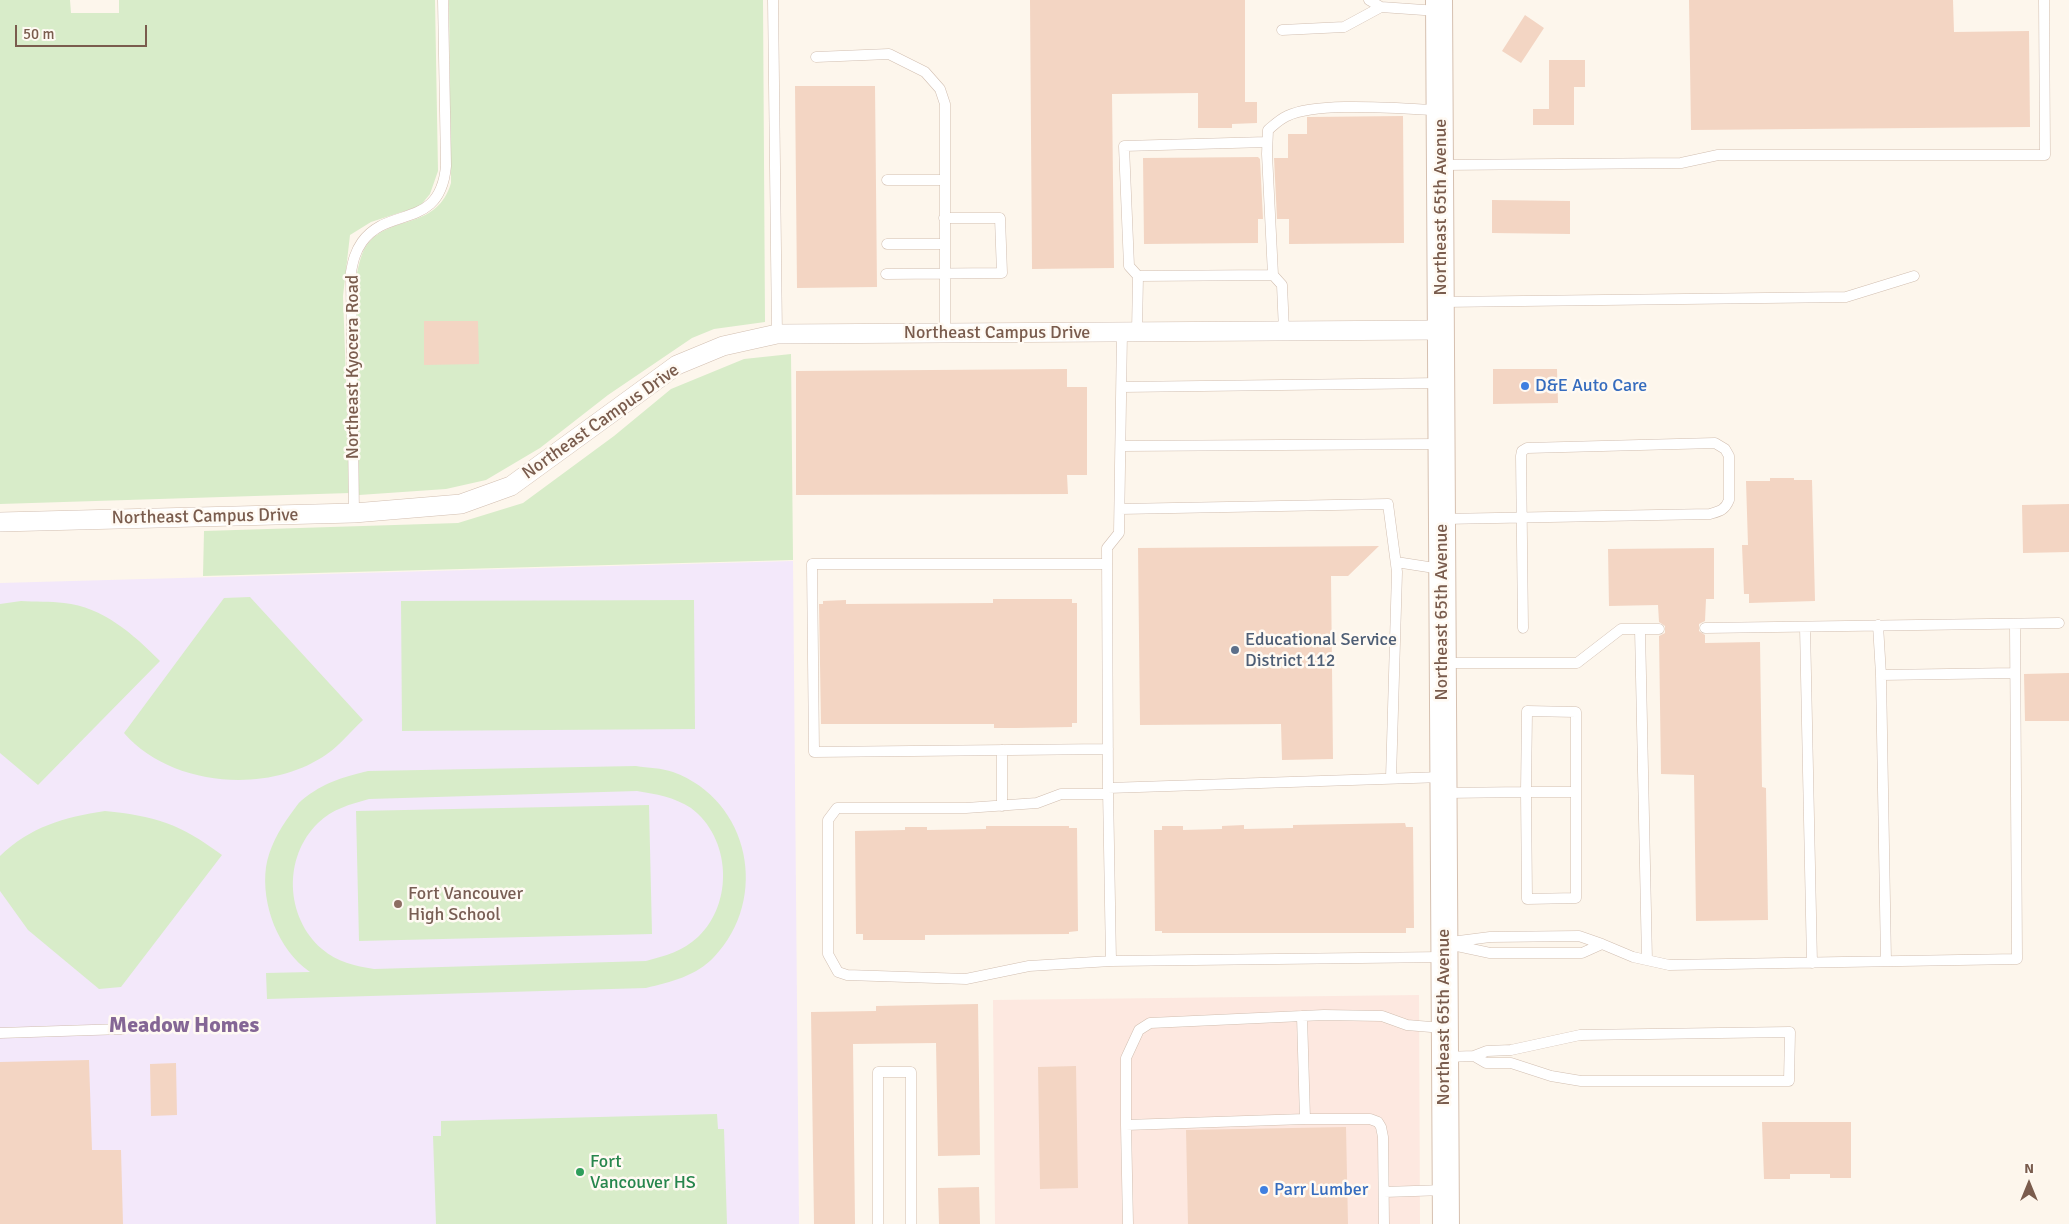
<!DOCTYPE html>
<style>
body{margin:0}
#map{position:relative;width:2069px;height:1224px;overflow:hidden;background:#fdf6ec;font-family:Signika,sans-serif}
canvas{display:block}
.north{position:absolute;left:2004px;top:1159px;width:50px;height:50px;-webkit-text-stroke:4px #fffaf3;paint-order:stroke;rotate:0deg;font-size:14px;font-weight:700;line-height:20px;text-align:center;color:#7a5c4d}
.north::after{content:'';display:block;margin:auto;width:18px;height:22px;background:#7a5c4d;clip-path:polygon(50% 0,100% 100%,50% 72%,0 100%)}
.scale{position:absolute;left:15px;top:25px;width:132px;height:22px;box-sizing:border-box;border:2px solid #7a5c4d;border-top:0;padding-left:6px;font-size:15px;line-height:18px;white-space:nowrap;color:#7a5c4d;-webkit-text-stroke:4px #fffaf3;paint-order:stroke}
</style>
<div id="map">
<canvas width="2069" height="1224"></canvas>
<div class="north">N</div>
<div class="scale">50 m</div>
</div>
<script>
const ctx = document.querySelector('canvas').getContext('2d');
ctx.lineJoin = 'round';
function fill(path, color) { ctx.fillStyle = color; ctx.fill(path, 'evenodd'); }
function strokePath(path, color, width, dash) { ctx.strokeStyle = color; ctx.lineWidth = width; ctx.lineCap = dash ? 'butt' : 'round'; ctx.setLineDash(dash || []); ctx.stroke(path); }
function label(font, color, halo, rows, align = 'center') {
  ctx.font = font + ' Signika,sans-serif'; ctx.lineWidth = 5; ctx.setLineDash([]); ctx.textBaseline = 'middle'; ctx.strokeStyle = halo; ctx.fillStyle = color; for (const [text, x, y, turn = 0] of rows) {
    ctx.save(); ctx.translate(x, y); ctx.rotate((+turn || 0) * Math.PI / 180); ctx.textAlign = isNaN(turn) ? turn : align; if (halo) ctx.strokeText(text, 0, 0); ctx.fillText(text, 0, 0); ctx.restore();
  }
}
fill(new Path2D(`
 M1419,995l1,229h-425l-2,-224z`), '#fde8e0');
fill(new Path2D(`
 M793,561l6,663h-799v-641z`), '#f3e8fa');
fill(new Path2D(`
 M0,0h70l1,13h48v-13h316l3,171 -8,23 -10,12 -49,16 -21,13 -7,61 7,197 -350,11z
 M449,0h314l2,322 -51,7 -22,9 -84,57 -68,53 -54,32 -40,9 -87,6 -3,-9v-209c3,-12 5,-27 14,-36 25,-26 67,-12 81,-58z
 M791,354l2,206 -590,16 1,-45 254,-8 65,-20 91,-67 57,-47 73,-30z
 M250,597l113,123c-12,11 -23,25 -36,34 -58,41 -156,33 -203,-21l100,-135z
 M694,600l1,129 -293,2 -1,-130z
 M21,601c14,1 29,0 43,2 39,4 69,31 96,58l-122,124 -38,-32v-149z
 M636,766c12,2 26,2 37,6 77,28 97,127 41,185 -18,19 -43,25 -68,31l-379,11 -1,-26 44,-1c-32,-22 -49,-68 -44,-105 3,-19 13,-37 24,-52 4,-5 7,-11 12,-15 23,-18 38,-22 66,-29zM637,791c19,3 37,6 54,17 40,30 43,95 7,129 -15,14 -33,19 -52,24l-272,8c-19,-3 -37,-7 -52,-20 -37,-32 -39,-92 -4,-126 14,-14 33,-19 51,-24z
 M649,805l3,129 -293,7 -3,-130z
 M105,811c51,5 75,13 117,44l-101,132 -22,2 -71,-59 -28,-39v-35c30,-29 64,-39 105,-45z
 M717,1114l1,15h6l3,95h-291l-3,-88h8v-15z`), '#d8ecc9');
fill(new Path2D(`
 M1030,0h215v102h12v21l-25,1v4h-34v-35l-86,1 2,174 -82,1z
 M1689,0h264l1,32 75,-1 1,96 -339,3z
 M1525,15l19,13 -23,35 -19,-12z
 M1549,60h36v27h-11v38h-41v-16h16z
 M795,86h80l2,201 -80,1z
 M1403,116l1,127 -115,1v-25h-12l-3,-61h14v-24h19v-17h2z
 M1258,157l2,2 3,60h-5v24l-114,1 -1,-86z
 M1492,200l78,1v33l-78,-1z
 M424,321h54l1,43 -55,1z
 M1067,369v18h20v88h-20l1,19 -272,1v-124z
 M1493,369h64l1,34 -65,1z
 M1770,478h24v2h18l3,121 -66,2v-9h-5l-2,-49h6l-2,-64h24z
 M2069,504v48l-46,1 -1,-48z
 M1379,546l-31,30h-17l2,183 -51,1 -1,-36 -141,1 -2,-177z
 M1714,548v51h-8l-1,22 -6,3v7l6,4v8l55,-1 2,145 4,1 2,132 -72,1 -2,-146 -33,-1 -2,-138 6,-3v-7l-6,-4 -1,-17 -49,1 -1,-57z
 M993,599h79v4h5v120h-5v4l-56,1h-22v-4h-173l-2,-120h4v-3l23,-1v4l147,-1z
 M2069,673v48h-44l-1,-47z
 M1405,823l1,4h7l1,101h-8v5h-244v-2h-7l-1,-101h8v-4h21v4l39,-1v-3l22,-1v4l49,-1v-3z
 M986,826h83v2h8l1,103 -9,1v2l-144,1v5h-62v-6h-7l-1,-103 50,-1v-3h22v3l59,-1z
 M978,1004l2,151 -42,1 -2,-113 -83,1 2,180h-41l-3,-212 65,-1v-5z
 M89,1060l3,90h29l2,74h-123v-162z
 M176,1063l1,52 -26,1 -1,-52z
 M1076,1066l2,122 -38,1 -2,-122z
 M1762,1122h89v56h-21v-4h-40v5h-26z
 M1346,1127l2,97h-160l-2,-94z
 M979,1187l1,37h-41l-1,-36z`), '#f3d5c3');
const lane = new Path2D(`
 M773,0l4,334
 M1369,0l12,7 57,4
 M1282,30l62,-3 37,-20
 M816,57l73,-3 36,18 15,17 5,15v229
 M1441,165l240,-2 37,-8h327l-1,-155
 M887,180h57
 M887,244h58
 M886,274l116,-1 -2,-55h-56
 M1273,275l-6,-121 1,-24c6,-5 12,-11 19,-14 32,-15 115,-7 152,-6
 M1138,276l-9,-10 -5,-120 143,-4
 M1442,302l404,-5 68,-21
 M1122,332l-3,201 -12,15 1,240 335,-11
 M1137,332l1,-56 135,-1 9,10 2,46
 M1122,387l319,-4
 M1121,446l320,-2
 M1120,509l268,-5 9,68 -6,206
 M354,513l-3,-241c2,-11 4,-20 11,-30 26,-37 78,-11 84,-76l-3,-166
 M1443,519l267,-5c10,-3 15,-4 19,-14v-44l-4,-7 -10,-6 -188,5 -5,3 -1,5 2,172
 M1396,562l45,7
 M1107,564h-295l2,188 294,-3
 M1878,625l3,50
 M1805,627l7,336
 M1705,628l354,-5
 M1640,629l7,331
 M1444,663h133l44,-34h38
 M1002,750v56
 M1108,789l3,172 332,-4
 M1444,793l82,-1 1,107 49,-1v-186l-49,-1 -1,81h50
 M1108,794h-47l-24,9 -71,5h-129l-9,12v134l10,18 9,3 119,4 63,-13 82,-5
 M1579,936l23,8 -20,9h-92l-47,-10 47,-6z
 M1602,944l31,13 36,8 348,-6 -2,-335
 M1886,961l-5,-286 134,-2
 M1302,1016l3,103
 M0,1033l123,-4
 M1445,1057l29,-1 13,-5 24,-1 69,-15 210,-3 -1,49h-208l-30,-5 -40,-13h-25l-12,-7
 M1126,1125l2,99
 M1384,1192l61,-2
 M878,1224v-152h33v152
 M1384,1224l-1,-87 -2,-10 -3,-5 -8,-3h-65l-179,6v-67l13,-28 11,-7 174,-8 58,1 25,9 36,3`);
const street = new Path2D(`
 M0,522l354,-9 107,-9 50,-18 166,-121 46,-19 54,-12 665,-4`);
const secondary = new Path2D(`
 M1439,0l7,1224`);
strokePath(lane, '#d1beb0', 11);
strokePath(street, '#d1beb0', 20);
strokePath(secondary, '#d6c0b0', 28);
strokePath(lane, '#fff', 10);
strokePath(street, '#fff', 19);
strokePath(secondary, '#fff', 26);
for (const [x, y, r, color] of [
 [1525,386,5,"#3f7fe0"],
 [1235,650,5,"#5c6f8a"],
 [398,904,5,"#8d6e63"],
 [580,1172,5,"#2e9e5b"],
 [1264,1190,5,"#3f7fe0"]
]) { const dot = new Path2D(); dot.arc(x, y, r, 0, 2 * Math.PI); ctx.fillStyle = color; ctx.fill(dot); strokePath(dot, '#fffaf3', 2); }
label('18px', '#7a5c4d', '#fffaf3', [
 ["Northeast 65th Avenue",1441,207,-90],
 ["Northeast Campus Drive",997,333],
 ["Northeast Kyocera Road",353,367,-90],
 ["Northeast Campus Drive",601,422,-35],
 ["Northeast Campus Drive",205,517,-1],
 ["Northeast 65th Avenue",1442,612,-90],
 ["Northeast 65th Avenue",1444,1017,-90]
]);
label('18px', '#366cbe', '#fffaf3', [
 ["D&E Auto Care",1535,386],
 ["Parr Lumber",1274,1190]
], 'left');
label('18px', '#4e5e75', '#fffaf3', [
 ["Educational Service",1245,640],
 ["District 112",1245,661]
], 'left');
label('18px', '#785e54', '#fffaf3', [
 ["Fort Vancouver",408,894],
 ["High School",408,915]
], 'left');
label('18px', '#27864d', '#fffaf3', [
 ["Fort",590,1162],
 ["Vancouver HS",590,1183]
], 'left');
label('bold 22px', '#846695', '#fffaf3', [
 ["Meadow Homes",184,1026]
]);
</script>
